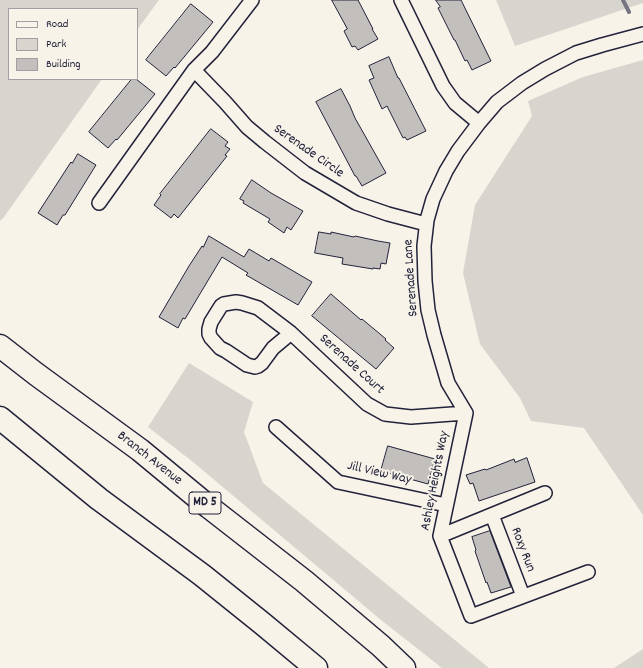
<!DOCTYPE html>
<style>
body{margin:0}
#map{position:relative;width:643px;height:668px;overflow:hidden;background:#f7f3e8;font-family:Dekko,sans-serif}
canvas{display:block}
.legend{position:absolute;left:8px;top:8px;width:130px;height:72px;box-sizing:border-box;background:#f7f3e8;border:1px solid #a29fa3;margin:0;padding:5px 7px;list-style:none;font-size:12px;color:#22223b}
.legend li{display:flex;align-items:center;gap:8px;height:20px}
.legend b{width:20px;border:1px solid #a29fa3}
</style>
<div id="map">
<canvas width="643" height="668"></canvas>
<ul class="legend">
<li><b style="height:5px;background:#f7f3e8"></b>Road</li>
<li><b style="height:11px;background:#d8d5cf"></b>Park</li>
<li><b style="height:11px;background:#c2bfbd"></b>Building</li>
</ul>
</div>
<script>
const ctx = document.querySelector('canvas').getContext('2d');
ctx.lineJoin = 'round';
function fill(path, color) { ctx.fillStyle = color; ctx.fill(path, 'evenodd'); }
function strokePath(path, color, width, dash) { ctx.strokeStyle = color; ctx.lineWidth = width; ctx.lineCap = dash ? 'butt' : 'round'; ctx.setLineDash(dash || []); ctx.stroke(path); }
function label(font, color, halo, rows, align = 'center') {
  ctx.font = font + ' Dekko,sans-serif'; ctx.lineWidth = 4; ctx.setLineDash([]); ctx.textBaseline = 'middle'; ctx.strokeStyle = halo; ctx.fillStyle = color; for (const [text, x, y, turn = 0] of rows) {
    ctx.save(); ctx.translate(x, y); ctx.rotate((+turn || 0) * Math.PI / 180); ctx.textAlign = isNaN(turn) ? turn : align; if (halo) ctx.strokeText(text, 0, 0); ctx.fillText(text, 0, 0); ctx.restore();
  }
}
fill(new Path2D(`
 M0,0h159l-22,30v-21h-128v70h93l-98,138 -4,4z
 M496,0h147v3l-128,43z
 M643,60v455l-59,-87 -53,-7 -11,-23 -40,-54 -17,-71 12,-68 57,-89 -4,-15 55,-24z
 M189,363l64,39 -9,30 19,51 226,185h-47l-61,-48 -188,-158 -45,-35z
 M643,649v19h-29z`), '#d8d5cf');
strokePath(new Path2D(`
 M623,0l6,12`), '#76747f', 4);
const building = new Path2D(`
 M332,0h26l15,29h-1l6,10 -20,11 -3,-4 -3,1 -8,-16 3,-2z
 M436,0h25l30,61 -19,9 -5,-10 -2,1 -10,-21h-1l-16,-32 2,-1z
 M191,4l22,18 -38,46 -1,-1 -8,9 -20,-16z
 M389,57l9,21h1l27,53 -19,9 -2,-3 -2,1 -16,-32 -5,3 -13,-29 5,-2 -5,-12z
 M132,79h4l19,15 -38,46 -1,-1 -8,9 -19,-16z
 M341,89l9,17 5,12 31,55 -24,13 -6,-10h-1l-39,-74z
 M211,129l17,13 -3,4 5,3 -5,6 2,1 -49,62 -4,-4 -3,4 -17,-13 7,-10 -1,-1z
 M78,154l18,11 -31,50h-2l-6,10 -19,-12 33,-51 1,1z
 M252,180l19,13 32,18 -12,19 -4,-3 -3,6 -16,-11 2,-3 -27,-16 1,-2 -4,-2z
 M319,232l12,2v-2l23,5 1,-1 23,5 12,2 -4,21 -5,-1 -1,6 -7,-1v1l-31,-5 1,-6 -28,-5z
 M209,236l35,21 5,-8 20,12 2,-3 41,24 -14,23 -52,-30 2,-2 -26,-16 -37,62 -2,-1 -5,10 -19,-11 30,-51 13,-20 1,1z
 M331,294l30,26 1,-1 24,20 -1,1 9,8 -18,21 -64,-53z
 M388,446l47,13 -7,25 -47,-13z
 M527,458l8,24 -56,19 -6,-18 -3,1 -4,-9 19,-6 1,1 28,-11 1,3z
 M490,531l21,56 -20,6 -4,-11 -1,1 -11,-32 1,-1 -4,-13z`);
fill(building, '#c2bfbd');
strokePath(building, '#22223b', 1);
const street = new Path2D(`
 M401,0l42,86 12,17 24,20
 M194,70l31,32 22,25 18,15 40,31 51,30 32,11 38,10
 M99,203l95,-133 18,-18 40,-52
 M236,302l6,1 16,5 33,25 -18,15 -11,15 -4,3 -3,1 -8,-2 -21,-14 -6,-3 -9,-10 -2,-4v-5l2,-7 10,-16 3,-2z
 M291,333l76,71 18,10 26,3 55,-4
 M466,413l-18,-30 -14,-48 -6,-25 -3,-29 -1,-35 3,-26 6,-21 13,-28 12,-20 21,-28 18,-21 25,-19 23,-14 31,-16 26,-8 41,-11
 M466,413l-26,123 31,80 117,-44
 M276,427l62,55 108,23
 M492,515l31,81
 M440,536l105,-43`);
const highway = new Path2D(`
 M0,346l36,28 104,76 69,57 95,74 77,65 23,22
 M0,418l99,81 103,76 61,49 53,44`);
strokePath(street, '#22223b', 16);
strokePath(highway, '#22223b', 25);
strokePath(street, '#f7f3e8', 13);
strokePath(highway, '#f7f3e8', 22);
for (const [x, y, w] of [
 [205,503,32]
]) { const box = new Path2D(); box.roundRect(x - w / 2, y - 11, w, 22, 3); ctx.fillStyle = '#f7f3e8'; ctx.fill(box); strokePath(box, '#22223b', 1); }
label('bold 13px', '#22223b', null, [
 ["MD 5",205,503]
]);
label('14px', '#22223b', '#f7f3e8', [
 ["Serenade Circle",308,152,35],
 ["Serenade Lane",412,278,-94],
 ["Serenade Court",351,365,42],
 ["Branch Avenue",149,459,38],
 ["Jill View Way",379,474,13],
 ["Ashley Heights Way",436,481,-79],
 ["Roxy Run",522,550,69]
]);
</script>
